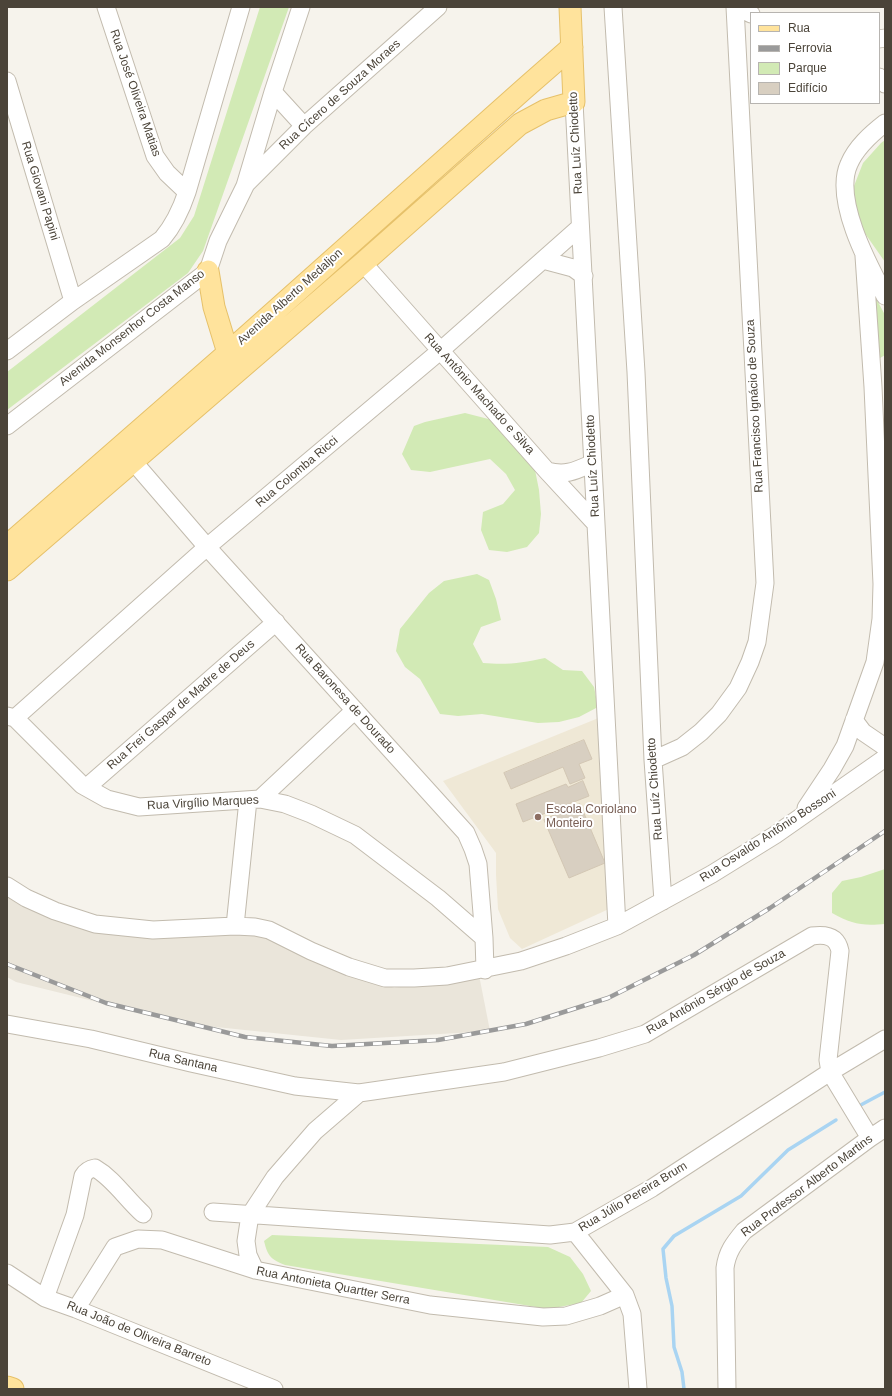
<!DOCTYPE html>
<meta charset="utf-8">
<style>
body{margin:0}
#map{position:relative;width:892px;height:1396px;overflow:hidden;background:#f6f3ec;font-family:Helvetica,sans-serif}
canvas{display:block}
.frame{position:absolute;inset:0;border:8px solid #4b4439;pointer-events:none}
.legend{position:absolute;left:750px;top:12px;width:130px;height:92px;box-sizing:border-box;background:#fff;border:1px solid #b7b4b0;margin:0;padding:5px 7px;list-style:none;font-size:12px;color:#4b4439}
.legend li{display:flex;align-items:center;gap:8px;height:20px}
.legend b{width:20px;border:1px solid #b7b4b0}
</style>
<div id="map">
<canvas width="892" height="1396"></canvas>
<div class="frame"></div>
<ul class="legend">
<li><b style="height:5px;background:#ffe39c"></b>Rua</li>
<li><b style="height:5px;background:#9a9a9a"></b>Ferrovia</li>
<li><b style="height:11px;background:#d2eab5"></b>Parque</li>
<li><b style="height:11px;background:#d8cfc1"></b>Edifício</li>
</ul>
</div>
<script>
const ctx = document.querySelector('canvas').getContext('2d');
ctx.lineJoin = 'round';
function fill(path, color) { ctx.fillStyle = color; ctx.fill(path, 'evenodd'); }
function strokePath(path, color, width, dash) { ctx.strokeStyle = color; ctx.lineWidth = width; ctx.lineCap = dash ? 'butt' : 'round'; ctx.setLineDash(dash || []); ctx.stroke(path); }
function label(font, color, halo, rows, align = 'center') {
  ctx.font = font + ' Helvetica,sans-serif'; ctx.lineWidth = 4; ctx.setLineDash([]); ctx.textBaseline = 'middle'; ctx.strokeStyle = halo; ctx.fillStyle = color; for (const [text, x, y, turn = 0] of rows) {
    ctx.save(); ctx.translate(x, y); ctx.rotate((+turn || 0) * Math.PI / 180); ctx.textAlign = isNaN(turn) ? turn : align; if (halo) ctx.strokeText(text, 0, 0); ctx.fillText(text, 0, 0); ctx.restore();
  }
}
fill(new Path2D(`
 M7,892l41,25 209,13 137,58 85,-13 11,56 -149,9 -154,-16 -171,-42 -9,-5z`), '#eae5da');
fill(new Path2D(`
 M601,717l10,191 -89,41 -12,-11 -12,-29 -2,-34v-22l-53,-72z`), '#efe8d6');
fill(new Path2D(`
 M260,7h29l-86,244 -15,22 -181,137v-38l173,-134 14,-22z
 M885,140v122l-28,-40 -5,-31 11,-28 18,-20z
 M871,289l14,26v40l-8,5z
 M465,413l39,10 27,27 8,40 2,24 -2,19 -12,14 -20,5 -18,-2 -8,-20 2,-18 20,-8 12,-14 -9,-16 -16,-15 -60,13 -19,-2 -9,-16 12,-28 11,-4z
 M477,574l12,6 7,19 5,21 -20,7 -8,17 10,19c24,2 39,0 62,-5l18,12 19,1 12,16 4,20 -19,10 -20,5 -21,1 -56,-9 -24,2 -18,-2 -20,-35 -15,-12 -9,-16 4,-22 29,-36 15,-12z
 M885,869v55c-24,2 -33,0 -53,-11v-20l10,-12 19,-4z
 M272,1235l276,12 22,10 13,17 8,17 -10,12 -33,6 -263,-44c-14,-6 -17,-8 -21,-24z`), '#d2eab5');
strokePath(new Path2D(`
 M857,1107l28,-15
 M684,1389l-2,-17 -8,-25 -2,-41 -6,-28 -3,-29 11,-13 67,-40 47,-46 48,-30`), '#a9d4f2', 3.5);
const building = new Path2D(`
 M584,740l8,19 -13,5 6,14 -15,6 -7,-17 -52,22 -7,-16z
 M583,781l6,15 -66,26 -7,-18 50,-20 2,3z
 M580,804l25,59 -36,15 -25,-58z`);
fill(building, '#d8cfc1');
strokePath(building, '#d3c7b4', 1);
const minor = new Path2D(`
 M106,7l49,149 12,17 20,19
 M613,7l23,365 17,388 10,141
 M737,7l14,7
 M879,39l6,-1
 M879,77l6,7
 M7,81l66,220
 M273,92l31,34
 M574,102l43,824
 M885,123c-14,11 -29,24 -36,41 -16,35 19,100 36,132
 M246,184l58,-58 134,-119
 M543,260l30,8 11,8
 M363,263l184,208 49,53
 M7,351l66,-50 89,-62c12,-14 19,-29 25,-47l54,-185
 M7,426l201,-155 10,-30 27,-55 28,-94 28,-85
 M132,460l75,87 259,286 7,16 5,15 6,74 1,32
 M547,471c19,5 28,0 46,-8
 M7,716l8,2 67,67 25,14 32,8 121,-8 25,5 26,10 44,21 83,63 46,40
 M15,718l192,-171 233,-196 140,-124
 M854,720l9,12 22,15
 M653,760l29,-13 19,-15 18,-18 19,-26 12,-26 7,-20 8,-59 -30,-576
 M87,787l189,-165
 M260,799l95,-89
 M806,808l26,-39 13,-23 30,-84 6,-43 1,-35 -9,-197 -9,-131
 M7,886l19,12 29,13 40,13 58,6 82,-4 20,1 14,3 42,21 38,16 36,11h29l33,-2 74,-15 45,-15 51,-20 95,-52 63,-39 110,-77
 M235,926l13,-126
 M7,1024l84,15 100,24 104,23 64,7
 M213,1212l337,23 25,-3 77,-44 178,-116 55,-33
 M575,1232l50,63 7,19 6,75
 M255,1270l-7,-15 -2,-14 4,-26 25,-38 40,-46 44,-38 145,-21 95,-24 46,-14 167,-98c14,-2 25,0 28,15l-12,109 2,12 40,66
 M7,1273l38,25 31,11 198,80
 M45,1298l30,-83 8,-39c3,-5 6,-7 12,-8 19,11 31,31 48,46
 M76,1309l39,-62 23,-8 24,1 93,30 175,35 113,12 23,-1 34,-10 25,-11
 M727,1389l-2,-121c2,-16 9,-25 19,-37l126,-93 15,-10`);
const major = new Path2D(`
 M208,271l6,36 14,46
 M7,546l221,-193 296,-264 48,-42
 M7,570l356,-307 157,-139 26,-14 28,-8 -4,-95
 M7,1387l6,2`);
strokePath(minor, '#c2bbae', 19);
strokePath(major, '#e6c16a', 23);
strokePath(minor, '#fff', 17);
strokePath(major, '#ffe39c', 21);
const rail = new Path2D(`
 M7,964l99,39 139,34 87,9 106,-6 88,-16 82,-26 86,-43 76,-47 115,-77`);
strokePath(rail, '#9a9a9a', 4.5);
strokePath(rail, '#fff', 3, [9]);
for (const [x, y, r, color] of [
 [538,817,4,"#8d6e63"]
]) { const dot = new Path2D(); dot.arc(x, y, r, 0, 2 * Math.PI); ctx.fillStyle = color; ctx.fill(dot); strokePath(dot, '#fff', 1.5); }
label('12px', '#4b4439', '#fff', [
 ["Rua José Oliveira Matias",135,93,71],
 ["Rua Cícero de Souza Moraes",340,95,-42],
 ["Rua Luíz Chiodetto",576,143,-93],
 ["Rua Giovani Papini",40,191,73],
 ["Avenida Alberto Medaljon",290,297,-42],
 ["Avenida Monsenhor Costa Manso",132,328,-38],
 ["Rua Antônio Machado e Silva",479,394,48],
 ["Rua Francisco Ignácio de Souza",755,406,-93],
 ["Rua Luíz Chiodetto",593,466,-93],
 ["Rua Colomba Ricci",297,472,-40],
 ["Rua Baronesa de Dourado",345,699,48],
 ["Rua Frei Gaspar de Madre de Deus",181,705,-41],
 ["Rua Luíz Chiodetto",655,789,-94],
 ["Rua Virgílio Marques",203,803,-3],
 ["Rua Osvaldo Antônio Bossoni",768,836,-33],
 ["Rua Antônio Sérgio de Souza",716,992,-30],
 ["Rua Santana",183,1061,13],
 ["Rua Professor Alberto Martins",807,1186,-37],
 ["Rua Júlio Pereira Brum",633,1197,-31],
 ["Rua Antonieta Quartter Serra",333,1286,11],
 ["Rua João de Oliveira Barreto",139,1334,22]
]);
label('12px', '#785e54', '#fff', [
 ["Escola Coriolano",546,810],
 ["Monteiro",546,824]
], 'left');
</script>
